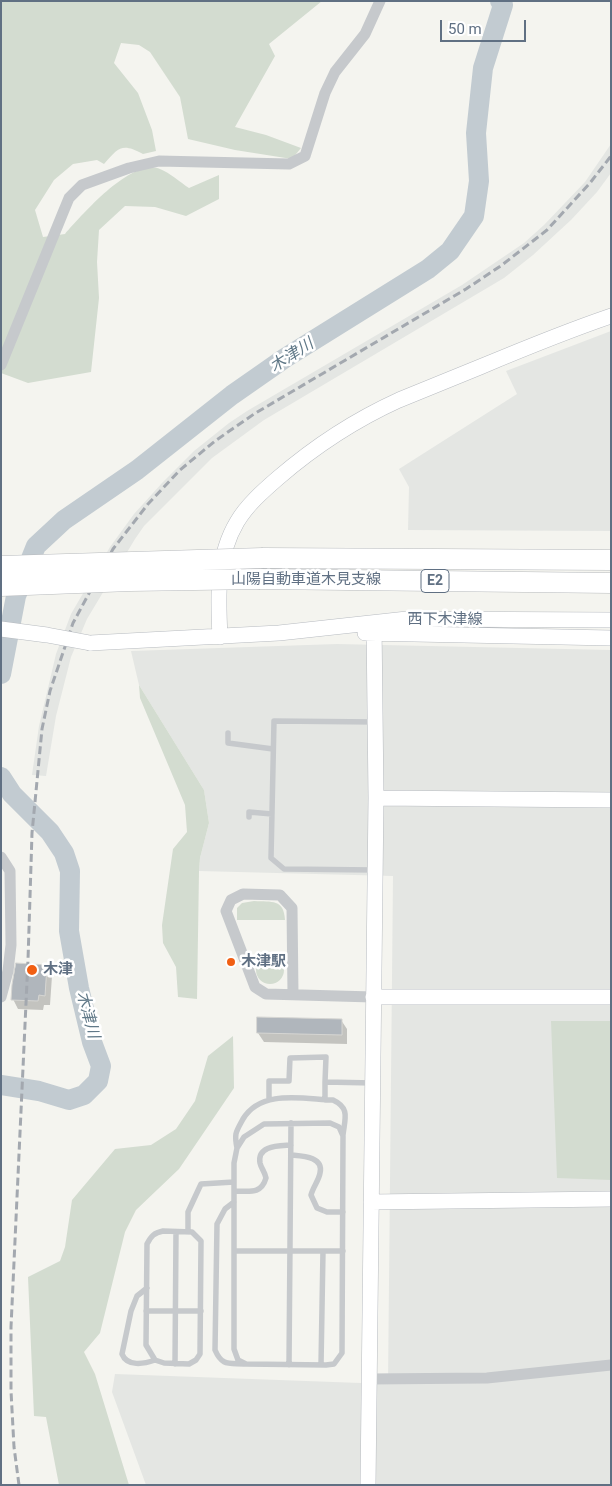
<!DOCTYPE html>
<meta charset="utf-8">
<style>
body{margin:0}
#map{position:relative;width:612px;height:1486px;overflow:hidden;background:#f4f4ef;font-family:Roboto,sans-serif}
canvas{display:block}
.frame{position:absolute;inset:0;border:2px solid #607083;pointer-events:none}
.scale{position:absolute;left:440px;top:20px;width:86px;height:22px;box-sizing:border-box;border:2px solid #607083;border-top:0;padding-left:6px;font-size:15px;line-height:18px;white-space:nowrap;color:#607083;-webkit-text-stroke:4px #fff;paint-order:stroke}
</style>
<div id="map">
<canvas width="612" height="1486"></canvas>
<div class="frame"></div>
<div class="scale">50 m</div>
</div>
<script>
const ctx = document.querySelector('canvas').getContext('2d');
ctx.lineJoin = 'round';
function fill(path, color) { ctx.fillStyle = color; ctx.fill(path, 'evenodd'); }
function strokePath(path, color, width, dash) { ctx.strokeStyle = color; ctx.lineWidth = width; ctx.lineCap = dash ? 'butt' : 'round'; ctx.setLineDash(dash || []); ctx.stroke(path); }
function label(font, color, halo, rows, align = 'center') {
  ctx.font = font + ' Roboto,"Noto Sans JP",sans-serif'; ctx.lineWidth = 5; ctx.setLineDash([]); ctx.textBaseline = 'middle'; ctx.strokeStyle = halo; ctx.fillStyle = color; for (const [text, x, y, turn = 0] of rows) {
    ctx.save(); ctx.translate(x, y); ctx.rotate((+turn || 0) * Math.PI / 180); ctx.textAlign = isNaN(turn) ? turn : align; if (halo) ctx.strokeText(text, 0, 0); ctx.fillText(text, 0, 0); ctx.restore();
  }
}
fill(new Path2D(`
 M611,144v29l-14,19 -26,28 -38,35 -29,23 -240,142 -52,38 -68,68 -9,13 -48,80 -16,38 -15,59 -10,60 -14,-1 7,-49 17,-72 15,-40 39,-67 24,-33 28,-31 32,-32 35,-28 18,-12 215,-126 62,-42 20,-18 41,-43z
 M611,331v200l-203,-1 1,-43 -10,-18 118,-75 -11,-23z
 M337,644l274,6v835h-465l-34,-93 3,-18 273,10 5,-508 -194,-5 1,-13 9,-35 -5,-33 -65,-105 -8,-34z`), '#e4e6e3');
fill(new Path2D(`
 M1,1h321l-53,43 6,12 -40,71 31,8 35,13 -9,11 -57,-9 -47,-11 -8,-42 -30,-45 -11,-7 -18,-2 -7,20 24,30 14,37 4,21 -13,3c-21,-11 -24,-7 -39,10l-7,-4 -24,4 -19,16 -19,30 8,27 22,-3c18,-20 66,-76 95,-65 10,4 20,13 29,19l30,-13v24l-33,17 -31,-9 -30,-1 -26,24 -2,32 2,36 -8,74 -63,11 -27,-10z
 M139,685l65,105 5,33 -9,35 -1,13 -2,128 -19,-2 -2,-30 -13,-24 -1,-18 11,-76 14,-17 -2,-27 -45,-107z
 M254,901c18,1 30,-2 31,19h-48v-12l5,-5z
 M256 970a14 14 0 1 1 28 0a14 14 0 1 1-28 0Z
 M551,1021h60v159l-54,-2z
 M233,1036l1,52 -55,81 -43,41 -11,22 -25,101 -16,19 11,22 34,111h-70l-13,-68 -12,-1 -6,-139 32,-16 5,-14 7,-47 43,-51 36,-4 25,-16 19,-28 13,-45z`), '#d3dcd0');
fill(new Path2D(`
 M46,966l6,10 -2,29h-6l-1,5 -25,-1 -5,-10z
 M341,1020l6,9v15l-83,-2 -6,-9z`), '#0003');
strokePath(new Path2D(`
 M1,674l15,-78 20,-50 28,-26 73,-50 95,-75 53,-37 143,-89 22,-18 24,-35 5,-35 -3,-48 7,-65 20,-63 -3,-4
 M1,777l11,17 38,38 14,21 6,18 -1,60 10,57 13,54 9,24 -3,15 -14,14 -15,5 -30,-9 -38,-6`), '#c2cbd1', 20);
const building = new Path2D(`
 M16,963l31,2 -2,31 -6,-1 -1,6 -27,-1 1,-15z
 M257,1017l85,2v16l-85,-2z`);
fill(building, '#b0b6bc');
strokePath(building, '#d5d5d2', 1);
const secondary = new Path2D(`
 M365,633l246,5
 M220,637c-2,-39 -4,-80 17,-115 10,-17 26,-31 41,-44 36,-31 77,-58 121,-78 27,-11 54,-22 81,-33 43,-18 87,-36 131,-51
 M90,643l189,-10 128,-14 204,1
 M376,798l235,2
 M373,997h238
 M371,1202l240,-3
 M368,1485l8,-687 -2,-175`);
const highway = new Path2D(`
 M263,558l348,2
 M260,579l351,4`);
strokePath(secondary, '#b7bbc0', 16);
strokePath(highway, '#b7babd', 21);
strokePath(new Path2D(`
 M228,733v10l45,6
 M249,817v-5l23,2
 M374,870l-90,-1 -13,-11 3,-137 101,1
 M269,1099v-18h20l1,-23 36,-1 -1,25 48,1
 M325,1100v-18
 M330,1123l9,4 4,9 -1,217 -8,11 -8,1 -80,-1 -8,-4 -4,-11v-186l3,-15 7,-11 20,-13z
 M237,1148c-3,-15 -1,-16 6,-29 18,-30 60,-20 90,-19 17,8 12,18 10,35
 M291,1155c10,1 33,1 29,18 -1,7 -7,14 -9,22l6,13 10,4h16
 M234,1191c15,0 27,4 32,-13 -1,-6 -5,-10 -6,-15 -3,-18 19,-17 31,-18
 M234,1202l-9,7 -8,15 -2,126c7,16 13,13 29,14
 M163,1231l29,1 9,9 -1,113 -4,6 -7,4 -25,-1 -9,-3 -9,-15 1,-101c4,-8 7,-11 16,-13z
 M188,1232v-20l13,-28 33,-2
 M234,1251h109
 M147,1288l-10,8 -6,15 -9,43c5,13 22,10 33,6
 M146,1311h55
 M175,1364l1,-132
 M289,1365l2,-242
 M321,1365l2,-114`), '#c6c9cc', 5.5);
strokePath(new Path2D(`
 M1,365l61,-150 7,-17 13,-13 47,-17 30,-7 130,3 16,-8 20,-63 10,-21 30,-38 15,-33
 M1,857l9,14 1,74 -3,26 -7,26
 M293,994l-1,-86 -12,-13 -37,-1 -12,6 -5,11 29,76 11,7 107,3
 M369,1379l118,-1 124,-13`), '#c6c9cc', 11);
strokePath(secondary, '#fff', 15);
strokePath(highway, '#fff', 20);
strokePath(new Path2D(`
 M19,1485l-5,-38 -3,-56v-64l17,-367 4,-127 10,-104 8,-38 23,-68 40,-74 35,-45 32,-34 35,-29 39,-27 212,-125 36,-24 45,-35 43,-47 21,-27`), '#a3a8af', 3, [8, 4]);
const secondaryBridge = new Path2D(`
 M1,629l46,6 43,8`);
const highwayBridge = new Path2D(`
 M1,566l262,-8
 M1,586l129,-5 130,-2`);
strokePath(secondaryBridge, '#b7bbc0', 16, []);
strokePath(highwayBridge, '#b7babd', 21, []);
strokePath(secondaryBridge, '#fff', 15);
strokePath(highwayBridge, '#fff', 20);
for (const [x, y, r, color] of [
 [231,962,5,"#f15f13"],
 [32,970,6,"#f15f13"]
]) { const dot = new Path2D(); dot.arc(x, y, r, 0, 2 * Math.PI); ctx.fillStyle = color; ctx.fill(dot); strokePath(dot, '#fff', 2); }
for (const [x, y, w] of [
 [435,581,28]
]) { const box = new Path2D(); box.roundRect(x - w / 2, y - 11.5, w, 23, 4); ctx.fillStyle = '#fff'; ctx.fill(box); strokePath(box, '#607083', 1); }
label('bold 14px', '#607083', null, [
 ["E2",435,581]
]);
label('15px', '#607083', '#fff', [
 ["山陽自動車道木見支線",306,580],
 ["西下木津線",445,620]
]);
label('bold 15px', '#607083', '#fff', [
 ["木津駅",241,962],
 ["木津",43,970]
], 'left');
label('italic 16px', '#617988', '#fff', [
 ["木津川",292,356,-33],
 ["木津川",87,1015,75]
]);
</script>
